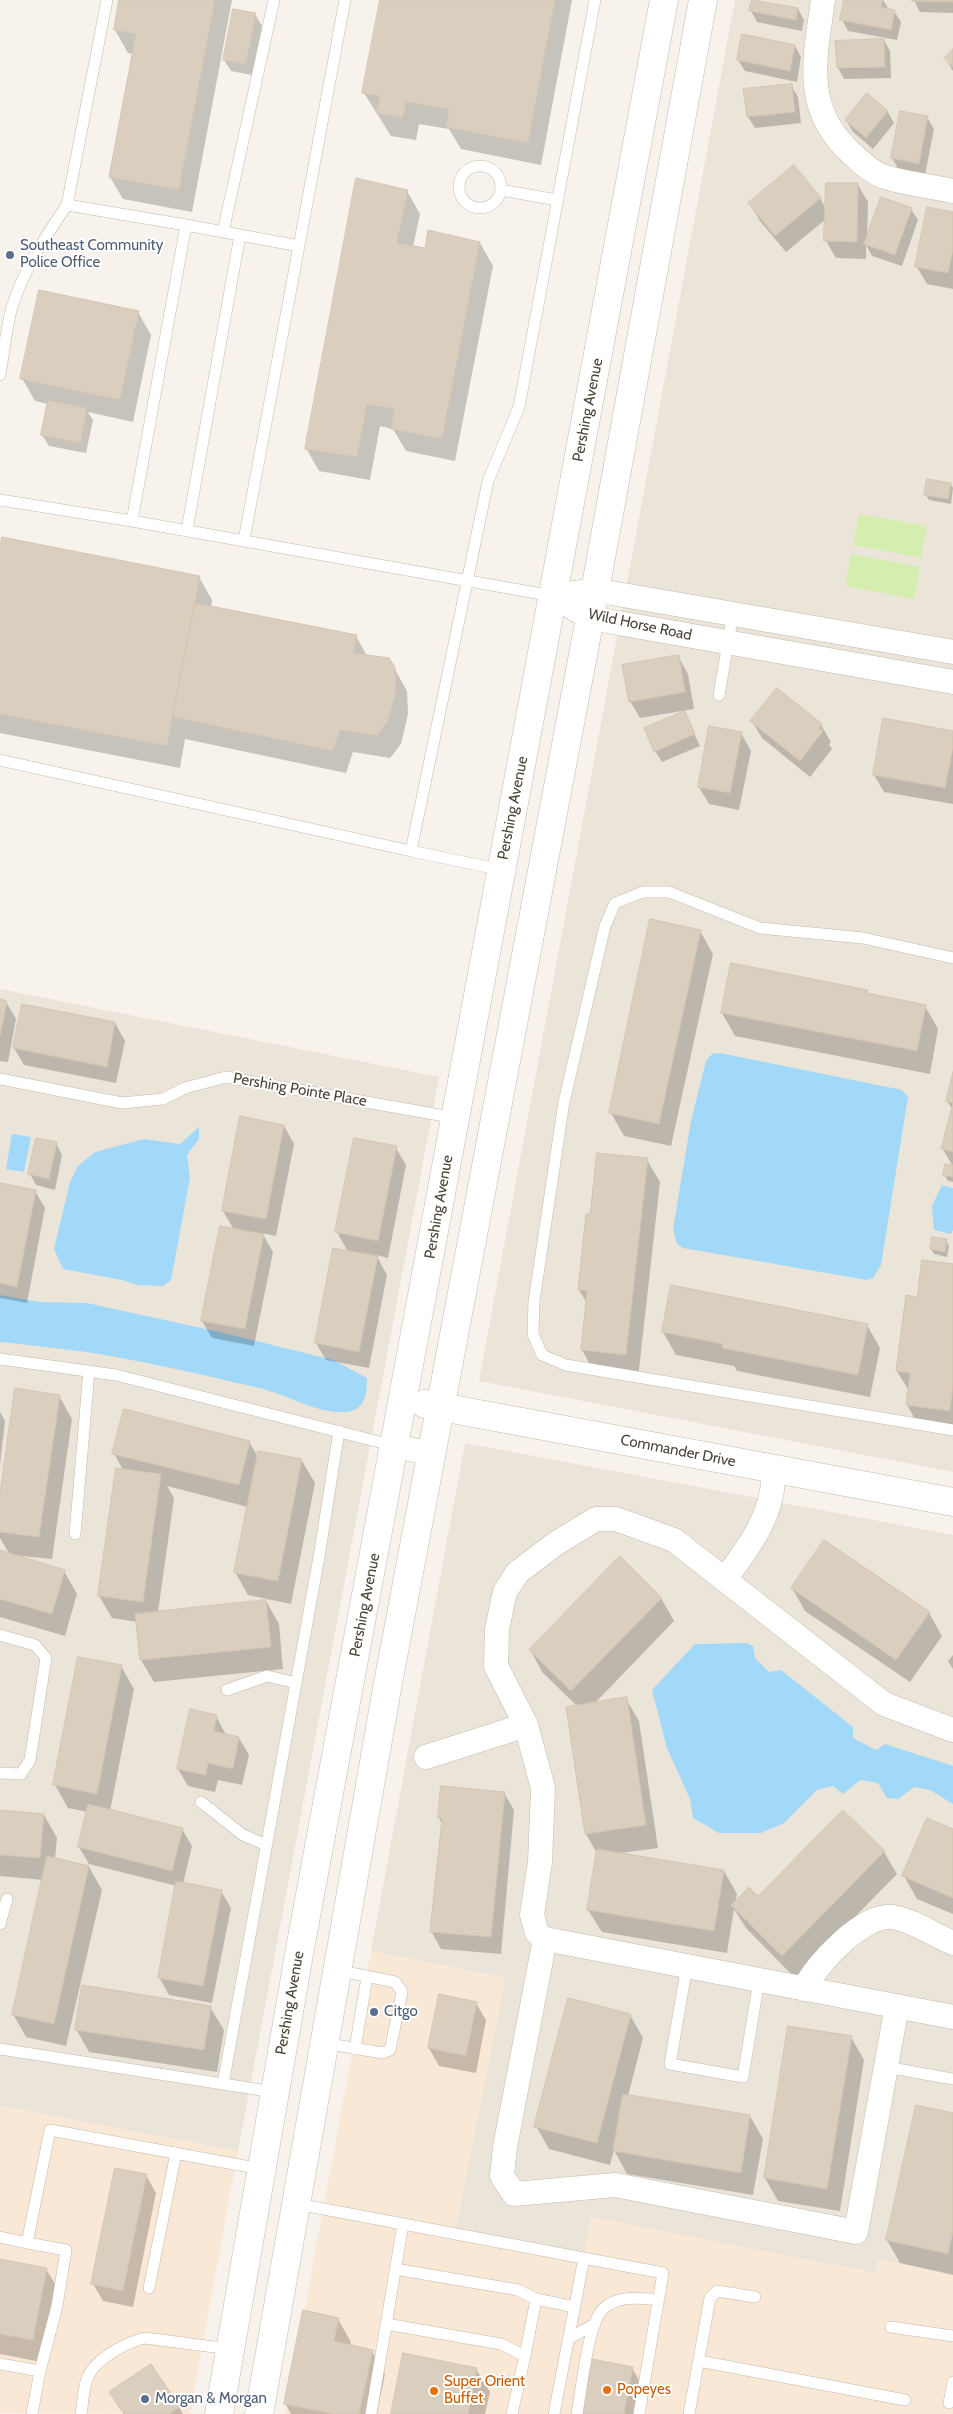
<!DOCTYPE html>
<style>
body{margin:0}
canvas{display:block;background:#f7f2eb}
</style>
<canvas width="953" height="2414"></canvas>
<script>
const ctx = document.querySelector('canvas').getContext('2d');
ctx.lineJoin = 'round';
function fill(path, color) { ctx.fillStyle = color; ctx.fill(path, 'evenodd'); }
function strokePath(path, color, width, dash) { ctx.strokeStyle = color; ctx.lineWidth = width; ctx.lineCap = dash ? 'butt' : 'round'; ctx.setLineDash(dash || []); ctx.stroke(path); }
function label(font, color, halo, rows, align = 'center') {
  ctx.font = font + ' Cabin,sans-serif'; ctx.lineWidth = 4; ctx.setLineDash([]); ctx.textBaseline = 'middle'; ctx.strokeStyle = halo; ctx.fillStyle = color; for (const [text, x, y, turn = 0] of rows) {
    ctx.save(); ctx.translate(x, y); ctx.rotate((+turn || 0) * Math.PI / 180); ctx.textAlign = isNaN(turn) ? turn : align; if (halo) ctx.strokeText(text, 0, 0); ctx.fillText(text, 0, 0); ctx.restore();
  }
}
fill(new Path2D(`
 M735,0h218v1472l-474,-91z
 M0,989l439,88 -201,1074 -238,-45z
 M465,1443l488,92v739l-74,-14 -3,13 -285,-56 -7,39 -129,-24 50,-254 -134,-27z`), '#ebe4d8');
fill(new Path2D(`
 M371,1951l134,27 -50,253 129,25 7,-39 285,56 2,-13 75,14v140h-668z
 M0,2106l238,45 -48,263 -190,-1z`), '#f9e8d5');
fill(new Path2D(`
 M859,514l68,12 -6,32 -68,-13z
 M851,554l69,13 -6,32 -69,-13z`), '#d5eeb0');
fill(new Path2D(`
 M720,1053l182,37 6,7 -27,168 -8,13 -6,2 -184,-32 -6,-4 -4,-15 18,-108 15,-60 6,-7z
 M199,1127v12l-12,16 3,23 -19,102 -8,6 -26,-1 -15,-5 -59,-11 -9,-20 16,-67 8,-16 17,-14 49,-13 36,5z
 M12,1134l19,3 -7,35 -18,-3z
 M942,1185l11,3v42l-2,4 -17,-4 -2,-24z
 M0,1295l39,7 48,1 137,30 109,27 34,18c0,15 -2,33 -21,34 -31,2 -61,-19 -91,-25 -56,-13 -112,-26 -168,-35 -29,-4 -58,-7 -87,-10z
 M747,1643l6,3 2,12 14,14 12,-2 72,57v11l23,12 9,-6 68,22v38l-23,-14 -16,-3 -16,12 -11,-1 -9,-15 -18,-3 -17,14 -10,-8 -16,4 -33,33 -23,10h-42l-26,-15 -3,-19 -23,-51 -15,-58 43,-46z`), '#a3d9f8');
fill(new Path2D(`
 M121,0h111l-40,212 -69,-13 -13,-22 23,-123 -5,-1 -13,-23z
 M381,0h191l-31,165 -80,-16 -12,-20 -30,-5 -3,16 -25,-4 -27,-43z
 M845,0h38l6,10 5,1 7,11 -4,18 -49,-9 -6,-11z
 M914,0h39v13l-33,-1z
 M798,9l6,11 -2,11 -45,-9 -6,-11z
 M255,14l7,12 -10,49 -21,-4 -7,-11z
 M884,40l6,11 1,27 -47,1 -6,-11z
 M795,46l6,11 -4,25 -52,-11 -7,-11z
 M953,51v20l-7,-12z
 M791,85l7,12 3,26 -46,5 -7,-11z
 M867,95l21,17 6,11 -21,26 -20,-17 -7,-12z
 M901,112l26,5 7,12 -9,46 -26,-5 -7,-12z
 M858,185l10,17 -1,38 44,-31 7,11 -16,46 -30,-10 -6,-11v14l-30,-1 -10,-17v-22l-40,33 -26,-31 -10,-17 70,-6 6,11z
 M407,191l13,23 -7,33 13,3 54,-7 13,23 -38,195 -49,-10 -13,-22 -13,-3 -10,54 -51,-9 -13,-23z
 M953,213v76l-26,-5 -10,-17z
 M138,312l13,23 -18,87 -45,-10 5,8 -7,33 -37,-7 -7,-11 6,-31 -13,-3 -13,-23z
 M951,484l2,4 -2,16 -22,-4 -3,-5z
 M0,554l199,23 13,23 -1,7 145,29 11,20 22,3 18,32 1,23 -7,30 -11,14 -37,-6 -7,21 -161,-34 -5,29 -180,-35z
 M678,656l10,18 6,35 -54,9 -10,-17z
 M684,712l16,34 -38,16 -7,-11z
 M752,721l69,4 10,17 -2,2 3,5 -22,28 -48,-39z
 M953,732v72l-69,-12 -10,-17z
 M741,733l10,18 -12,59 -30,-6 -10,-17z
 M700,931l13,23 -42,192 -47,-10 -13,-23z
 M732,965l135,26 2,4 56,11 13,23 -8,45 -195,-38 -13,-23z
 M0,1001l6,1 10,17 -8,43 -8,-1z
 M115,1023l10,18 -9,42 -92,-18 -10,-17z
 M953,1077v105l-5,-1 -3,-5 8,-9 -10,-18 9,-40 -5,-8z
 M284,1126l10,18 -18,92 -14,-3 11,19 -19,94 -42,-8 -10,-17 32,-91 -11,-19z
 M56,1143l6,12 -7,35 -19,-5 -6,-11z
 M396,1148l10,17 -18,93 -12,-3 11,20 -18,93 -43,-8 -10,-17 32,-91 -11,-20z
 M647,1160l13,22 -22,196 -43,-5 -13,-23 5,-47 -8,-13 12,-74z
 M0,1184l35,7 10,17 -18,95 -27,-5z
 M946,1240l3,6 -2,11 -13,-3 -3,-5z
 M953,1265v167l-33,-4 -13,-23 2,-14 -12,-20 10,-74 11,1z
 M867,1325l13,23 -10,49 -133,-26 -3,-5 -58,-11 -13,-23z
 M59,1396l13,23 -20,140 -40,-4 52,16 13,23 -12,42 -65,-19v-65l10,3 -10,-17v-35z
 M0,1412l5,9 -5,44z
 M249,1442l9,15 44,4 13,22 -24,121 -43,-9 -13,-23 13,-65 -81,-21 7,12 -16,114 108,-11 13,23 4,45 -129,13 -13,-22 -3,-38 -26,-4 -13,-22 24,-126 -9,-17z
 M792,1588l137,25 13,23 -32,46 -105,-71z
 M661,1598l13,23 -80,83 32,-5 13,22 19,127 -38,5 104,18 13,23 -2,9 23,-5 126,-46 13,22 -102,104 -49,-50 -12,-19 -7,44 -125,-21 -14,-22 10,-55 -12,-21 -19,-126 10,-2 -34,-33 -13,-23z
 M953,1655v14l-5,-8z
 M121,1666l13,23 -24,122 72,18 10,17 -9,38 38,7 10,17 -19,95 -43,-8 -10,-18 18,-91 -88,-22 -10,-17 9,-35 -20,-4 -13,-23z
 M216,1716l10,19 13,3 10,17 -7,30 -24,-5 -3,12 -27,-6 -10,-17z
 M504,1793l10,17 -13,144 -60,-5 -10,-18 11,-107 -3,-6z
 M0,1811l44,4 13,23 -2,21 34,8 13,23 -36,156 -40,-9 -13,-23 30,-134 -43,-4z
 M953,1831v83l-36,-15 -13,-23z
 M476,2003l10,17 -10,53 -37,-7 -10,-18z
 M210,2007l14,23 -7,42 -128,-20 -13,-23z
 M630,2015l13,23 -15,58 122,20 13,23 -10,56 -126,-21 -13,-24 -4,15 -61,-16 -13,-23z
 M790,2027l61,10 13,23 -24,151 -62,-10 -13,-23z
 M953,2115v160l-53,-12 -13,-23z
 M146,2175l10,18 -23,114 -30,-6 -10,-17z
 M0,2260l46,9 14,23 -14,71 -46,-9z
 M338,2319l13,23 -1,4 22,5 13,23 -8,40h-86l-6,-11z
 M632,2368l10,17 -6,29h-53z
 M476,2369l14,23 -5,22h-92z
 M111,2393l68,14 4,7h-59z`), '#0003');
const building = new Path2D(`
 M119,0h96l-36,190 -70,-13 27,-143 -22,-4z
 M380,0h175l-27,143 -82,-16 3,-18 -43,-7 -3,16 -27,-5 4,-17 -18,-3z
 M752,0l46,8 -2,12 -47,-9z
 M844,0h39l-2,7 14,3 -4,20 -51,-10z
 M912,0h41v2l-41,-1z
 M233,9l23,4 -10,51 -23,-4z
 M742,34l53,11 -5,26 -53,-11z
 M884,39l1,28 -48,1 -2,-27z
 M953,49v18l-9,-9z
 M792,84l3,28 -48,5 -4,-28z
 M867,93l21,18 -22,27 -21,-18z
 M900,111l28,5 -9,48 -28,-6z
 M794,165l27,33 -46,38 -27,-33z
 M356,178l52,12 -11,53 28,5 3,-18 52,12 -38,197 -51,-10 3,-20 -27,-5 -10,53 -52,-8z
 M826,183h32l-1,59 -33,-1z
 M881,197l31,11 -17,47 -31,-11z
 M927,207l26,5v37l-5,24 -33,-6z
 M39,290l100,21 -19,89 -100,-21z
 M48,400l39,8 -7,35 -39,-8z
 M927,479l24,4 -3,16 -24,-4z
 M2,537l198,39 -33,170 -167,-32v-167z
 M195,603l162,32 -4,18 36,5 6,9 1,23 -8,31 -11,15 -37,-6 -7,21 -160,-34z
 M679,655l6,37 -56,10 -7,-37z
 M777,688l45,36 -3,4 4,3 -23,30 -50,-40z
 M685,711l10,23 -41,18 -10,-24z
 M883,718l70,13v16l-8,41 -72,-13z
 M709,726l33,6 -12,61 -32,-6z
 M650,919l51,11 -42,194 -50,-11z
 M731,963l137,27 -1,3 59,12 -9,46 -196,-38z
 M0,999l7,2 -7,35z
 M22,1004l93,18 -8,45 -94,-19z
 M953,1072v80l-12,-3 12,-46 -7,-2z
 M240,1116l44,9 -18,94 -44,-8z
 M36,1138l21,4 -8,37 -21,-5z
 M354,1138l43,8 -19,95 -43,-9z
 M597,1153l51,5 -22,197 -45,-5 6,-59 -9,-1 8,-76h4z
 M945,1164l8,1v12l-10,-1z
 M0,1183l36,7 -19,97 -17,-4z
 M220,1226l44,8 -19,95 -44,-8z
 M932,1237l15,2 -2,13 -15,-3z
 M333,1248l45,8 -19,96 -44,-9z
 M922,1260l31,4v120l-3,27 -44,-6 4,-32 -14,-2 10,-76 11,2z
 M671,1285l197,39 -10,51 -136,-27 1,-4 -61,-12z
 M15,1388l45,7 -21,142 -39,-5v-38z
 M124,1409l126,32 -11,44 -127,-31z
 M258,1451l44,8 -24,122 -44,-8z
 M116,1468l45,6 -18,128 -45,-6z
 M824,1540l106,72 -34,48 -105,-72z
 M0,1550l65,20 -13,44 -52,-15z
 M620,1556l42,42 -91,93 -42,-41z
 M266,1600l5,47 -131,13 -5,-46z
 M78,1657l44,8 -25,129 -44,-9z
 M627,1697l19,128 -61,9 -19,-127z
 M190,1709l27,6 -3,16 25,6 -6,32 -25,-6 -2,12 -29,-6z
 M441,1786l64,6 -14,145 -61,-5 12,-113 -4,-1z
 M88,1804l95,24 -11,43 -94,-24z
 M0,1810l44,4 -4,44 -40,-3z
 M843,1810l42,41 -103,105 -51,-51 18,-18 9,9z
 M927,1818l26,11v69l-51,-22z
 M597,1849l127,21 -10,61 -127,-21z
 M47,1856l42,10 -35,158 -42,-9z
 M176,1881l46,9 -19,96 -45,-8z
 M82,1985l129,21 -7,44 -129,-20z
 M439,1994l38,8 -11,54 -38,-8z
 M568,1998l63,16 -34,129 -63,-16z
 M788,2026l64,10 -25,153 -63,-11z
 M623,2094l127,21 -9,58 -128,-22z
 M916,2105l37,8v118l-5,23 -62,-14z
 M115,2168l32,6 -24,117 -32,-7z
 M0,2259l47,9 -14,72 -33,-6z
 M303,2310l36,8 -5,23 39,9 -14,64h-25l-50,-10z
 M403,2353l74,15 -9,46h-77z
 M592,2359l41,8 -9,47h-43z
 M151,2364l29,43 -11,7h-45l-15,-22z`);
fill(building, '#dacebf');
strokePath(building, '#d5c5b1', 1);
const service = new Path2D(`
 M107,0l-40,205 119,20 -54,296 421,75
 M459 187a21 21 0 1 1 42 0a21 21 0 1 1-42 0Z
 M501,190l56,10
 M186,225l113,21
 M223,232l51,-232
 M0,375c4,-22 6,-47 12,-68 12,-38 33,-70 55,-102
 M0,500l132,21
 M187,530l53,-295
 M244,540l101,-540
 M719,695l14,-81
 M0,760l411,91
 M502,870l-91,-19 77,-370 31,-74 76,-407
 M953,958l-90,-20 -103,-10 -91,-36h-26l-28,11 -10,23 -41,176 -30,199 -1,33 9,21 24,10 387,65
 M0,1079l122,24 41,-4 22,-11 41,-11 230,41
 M0,1359l116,16 279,71
 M75,1534l14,-163
 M0,1635l35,10 11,13 -16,102 -9,14 -21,-1
 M227,1690l40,-14 29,7
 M201,1802l42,33 23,10
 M0,1924l7,-25
 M687,1966l-17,98 73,13 16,-97
 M323,2043l60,10 7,-3 12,-58 -7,-10 -59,-12
 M0,2049l274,43
 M355,2049l12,-72
 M886,2067l67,12
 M223,2084l96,-527 20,-126
 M297,2204l366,69 -24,141
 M0,2237l27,6
 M395,2269l123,21 18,9 39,8
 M149,2288l27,-135
 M386,2324l115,20 24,12 11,-57
 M891,2327l62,9
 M568,2339l27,-15
 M699,2361l206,39
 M0,2364l40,7 17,-65 9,-56 -39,-7 23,-113 211,39
 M949,2403l4,-21
 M32,2414l8,-43
 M81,2414c2,-11 2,-24 6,-35 6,-19 40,-37 58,-41l85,11
 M371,2414l32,-190
 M512,2414l13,-58
 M554,2414l30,-156
 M577,2414c4,-22 11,-91 26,-105 15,-14 37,-11 55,-9
 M689,2414l21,-116 7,-7 38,6`);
const minor = new Path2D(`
 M823,0c-8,59 -21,108 28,153 10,9 21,20 34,24 22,7 46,9 68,14
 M553,596l37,22 363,64
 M553,596l41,-6 359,62
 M395,1446l37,8
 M725,1579c25,-33 51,-68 48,-110
 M953,1730l-69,-26 -210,-164 -58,-21h-20l-41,25 -38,29 -12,19 -8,37 -1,37 30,59 17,63 -3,74 -8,53 5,18 8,6 408,78
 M426,1757l100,-32
 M545,1939l-40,208 -3,29 12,18 101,-9 241,47 41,-226
 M804,1989c12,-25 60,-76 89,-72 21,4 41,18 60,26`);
const tertiary = new Path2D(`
 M425,1404l528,98
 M219,2414l82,-471 363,-1943
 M259,2414l129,-731 202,-1065 113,-618`);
strokePath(service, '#c3baac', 12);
strokePath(minor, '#c3baac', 25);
strokePath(tertiary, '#c3baac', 29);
strokePath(service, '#fff', 11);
strokePath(minor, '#fff', 24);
strokePath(tertiary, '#fff', 28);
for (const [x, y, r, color] of [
 [10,255,5,"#5c6f8a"],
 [374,2012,5,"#5c6f8a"],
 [607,2390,5,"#e8710a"],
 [434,2391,5,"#e8710a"],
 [145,2399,5,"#5c6f8a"]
]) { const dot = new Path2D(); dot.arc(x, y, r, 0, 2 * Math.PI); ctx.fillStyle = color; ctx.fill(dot); strokePath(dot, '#fff', 2); }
label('15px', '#4e5e75', '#fff', [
 ["Southeast Community",20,246],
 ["Police Office",20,263],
 ["Citgo",384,2012],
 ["Morgan & Morgan",155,2399]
], 'left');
label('15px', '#4c4337', '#fff', [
 ["Pershing Avenue",588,410,-79],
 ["Wild Horse Road",640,625,12],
 ["Pershing Avenue",513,808,-79],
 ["Pershing Pointe Place",300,1090,10],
 ["Pershing Avenue",439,1207,-80],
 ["Commander Drive",678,1451,11],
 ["Pershing Avenue",365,1605,-79],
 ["Pershing Avenue",290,2003,-80]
]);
label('15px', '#c56008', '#fff', [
 ["Super Orient",444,2382],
 ["Buffet",444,2399],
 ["Popeyes",617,2390]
], 'left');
</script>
